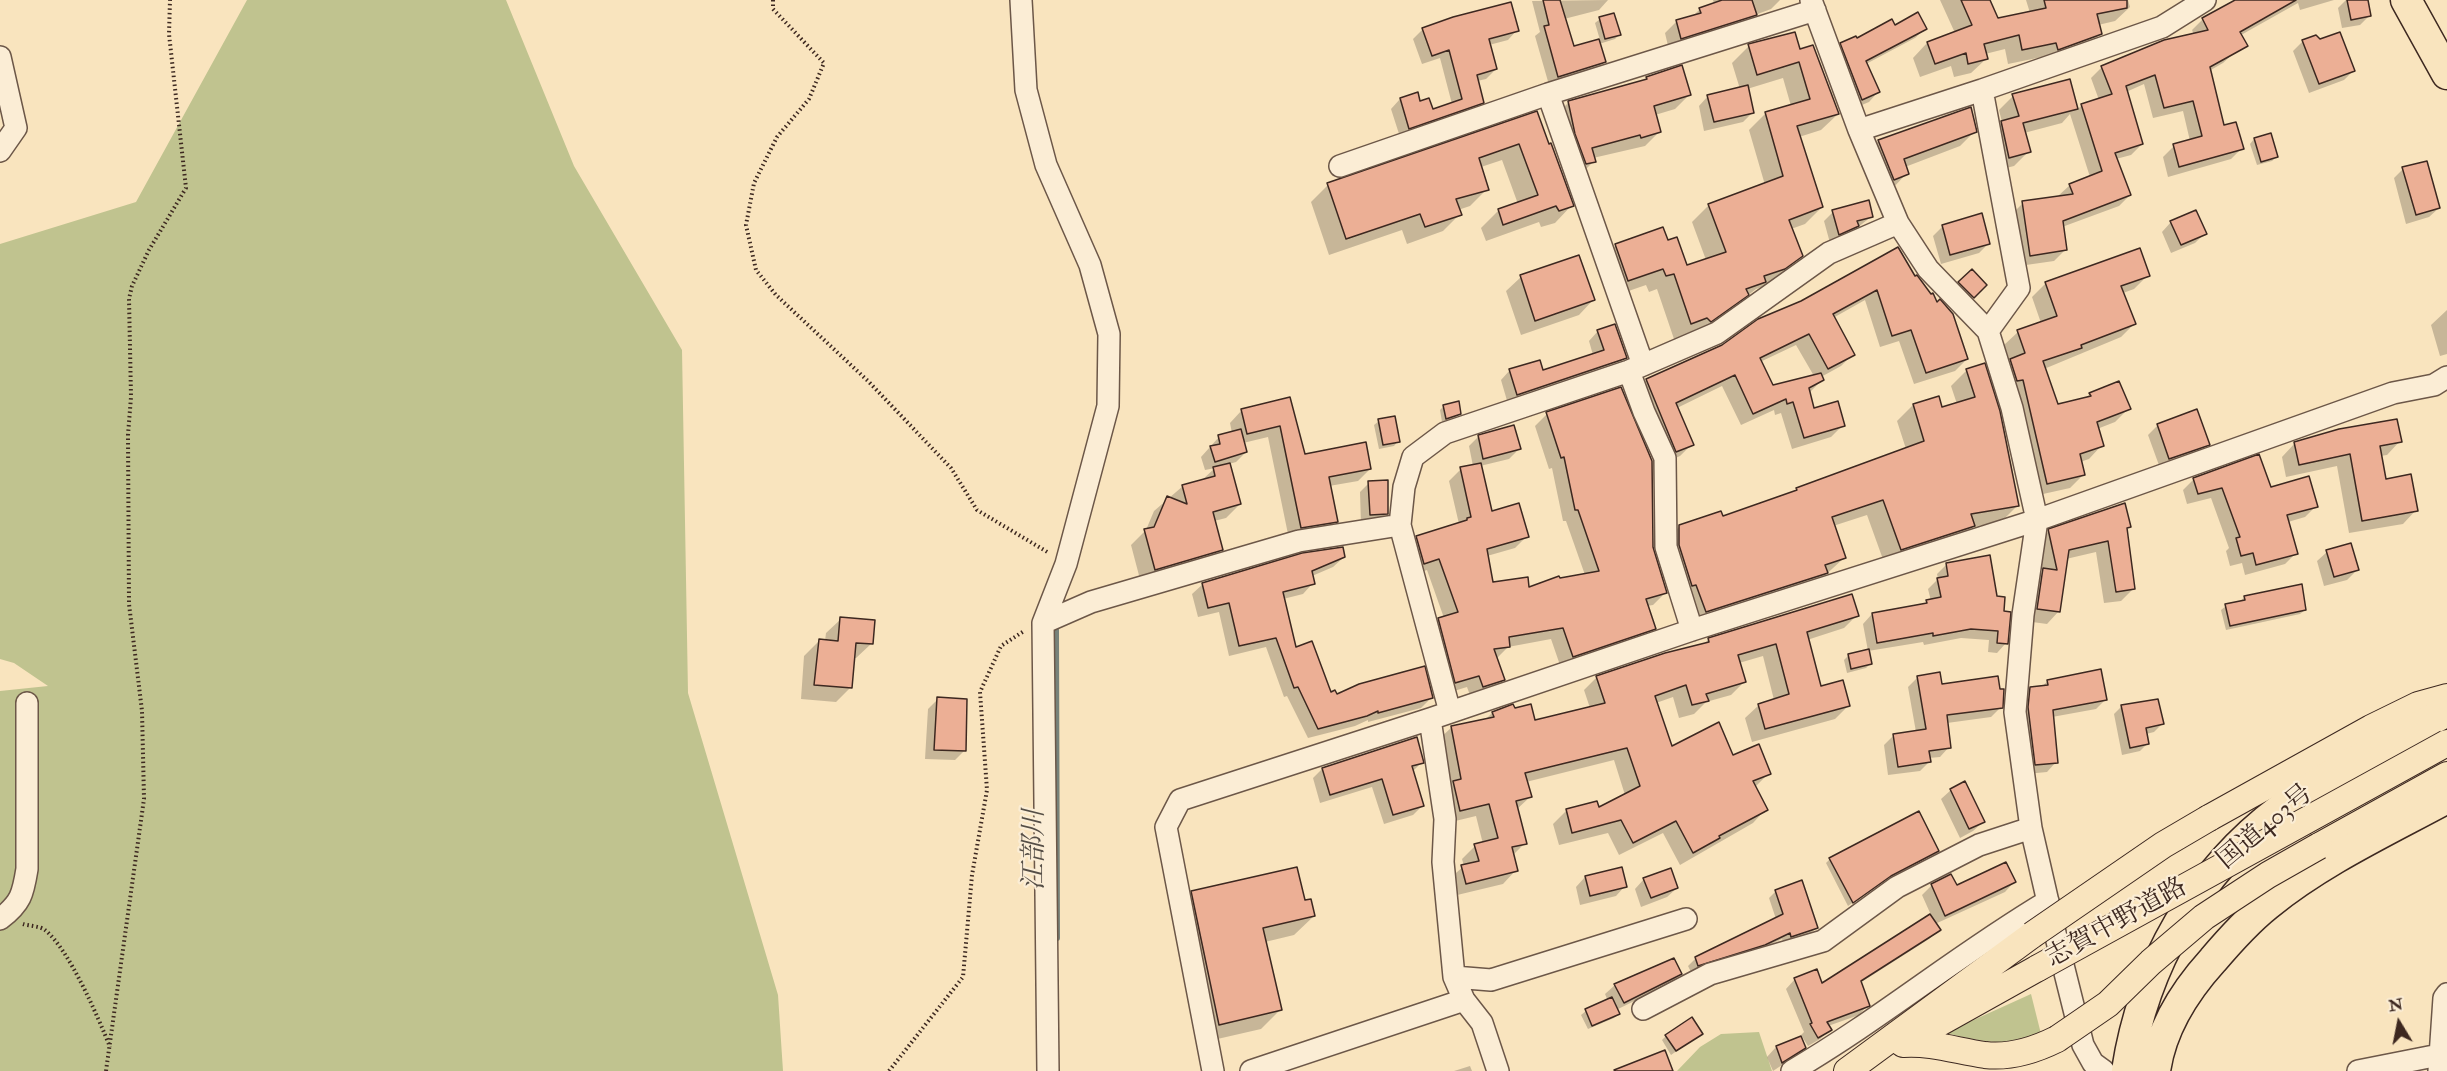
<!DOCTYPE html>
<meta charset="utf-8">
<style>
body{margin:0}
#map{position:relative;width:2447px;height:1071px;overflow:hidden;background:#f9e4be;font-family:"IM FELL Double Pica",serif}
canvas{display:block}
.north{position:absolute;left:2369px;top:993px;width:60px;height:60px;-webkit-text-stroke:4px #fbedd5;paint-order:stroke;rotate:350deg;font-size:16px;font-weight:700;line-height:24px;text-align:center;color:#3d2820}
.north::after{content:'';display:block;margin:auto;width:21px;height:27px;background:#3d2820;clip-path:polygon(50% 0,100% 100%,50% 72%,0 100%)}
</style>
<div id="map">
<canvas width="2447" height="1071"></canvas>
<div class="north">N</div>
</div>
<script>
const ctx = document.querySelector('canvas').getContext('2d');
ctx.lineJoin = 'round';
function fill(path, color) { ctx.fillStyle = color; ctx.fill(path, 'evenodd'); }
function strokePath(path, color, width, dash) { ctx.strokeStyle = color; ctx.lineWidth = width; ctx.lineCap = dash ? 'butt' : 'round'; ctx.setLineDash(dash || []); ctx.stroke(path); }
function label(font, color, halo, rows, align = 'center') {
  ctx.font = font + ' "IM FELL Double Pica","Noto Serif JP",serif'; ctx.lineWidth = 4.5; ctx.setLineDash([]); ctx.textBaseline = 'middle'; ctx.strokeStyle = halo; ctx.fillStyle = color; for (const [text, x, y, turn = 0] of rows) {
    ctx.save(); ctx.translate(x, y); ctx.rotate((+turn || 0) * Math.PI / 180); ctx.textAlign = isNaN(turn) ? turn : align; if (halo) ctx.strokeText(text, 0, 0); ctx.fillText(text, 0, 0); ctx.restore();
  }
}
fill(new Path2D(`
 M247,0h259l68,166 108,184 6,343 90,302 5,76h-783v-380l48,-5 -34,-23 -14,-4v-415l136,-42z
 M2031,994l10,40c-37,14 -59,7 -96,-1z
 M1759,1032l13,39h-95l23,-24 21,-13z`), '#c0c38f');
fill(new Path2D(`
 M1608,0l-9,10 -35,9 9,29 27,-8 -5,-17 5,-4 19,16 -4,4 -16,5 5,18 -9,9 -46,14 -14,-49 5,-4 -8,-31z
 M1713,0h67l-9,9 -16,6 -11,11 -75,24 -4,-17 12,-12 15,-4 8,-8 14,-5z
 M1940,0h48l9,20 33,-7 -4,-13h102l2,7 -15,14 -17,4 2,9 -14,15 -43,15 -1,-7 -34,7 -3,-15 -20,5 1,5 -15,14 -17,4 -3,-11 -31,11 -7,-19 14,-15 28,-10z
 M2236,0h98l-34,10 -2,-7 -57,32z
 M2346,0h21l3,15 -10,10 -18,3 -4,-20z
 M2203,19l32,33 -12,11 -14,8 14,56 19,21 -11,11 -63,18 -5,-20 11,-11 16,-5 -7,-30 -30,7 -9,-34 -18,8 16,52 -11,11 -15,4 14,36 -11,11 -57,21 3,23 -11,11 -35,5 -7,-52 11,-11 35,-7 12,-11 20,-8 -20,-63 -8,9 -38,10 5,18 -15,15 -20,5 -7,-34 15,-15 -3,-12 14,-14 56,-15 8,29 5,-5 17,-5 -8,-22 11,-11 92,-32 -2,-5z
 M1894,27l31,2 -10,9 -49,26 12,28 -9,10 -17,7 -20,-55 9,-10z
 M1423,29l94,1 -9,10 -19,5 7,24 -10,10 -9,2 5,21 -9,10 -73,25 -9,-28 9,-10 17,-5 2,9 13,8 20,-7 -12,-46 -18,6 -9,-25z
 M2303,41l51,29 -10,10 -35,13 -16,-42z
 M1749,46l50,5 39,63 -17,16 -22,7 23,70 -17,17 -14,5 10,27 -17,17 -17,12 -11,4 -63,49 -4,-4 -15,5 -17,-50 -8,3 -3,-7 -35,12 -12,-35 17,-17 51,-3 19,25 20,-7 -14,-38 17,-17 56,-20 -16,-55 17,-17 25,-7 -8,-28 -36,11 6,23 -10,10 -39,9 -5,-25 9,-10 32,-7 -8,-26z
 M1647,78l42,17 -14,14 -20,6 4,17 -14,14 -52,12 1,3 -14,14 -26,-58 15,-15 74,-20z
 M1970,109l5,22 -15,15 -55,21 2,6 -14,15 -29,-32 14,-15z
 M1536,113l36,92 -17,18 -14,4 -2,-5 -53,19 -5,-13 17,-17 20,-7 -16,-44 -21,7 6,22 -17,17 -12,4 2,4 -17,17 -36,13 -5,-14 -73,25 -18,-53 17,-17z
 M2254,139l23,17 -5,5 -15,4 -7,-21z
 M2403,169l36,39 -10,9 -23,7 -12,-46z
 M1833,212l39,4 -25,20 -17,7 -6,-22z
 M2171,222l34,11 -10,10 -24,10 -9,-21z
 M1943,226l45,18 -9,9 -38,11 -8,-28z
 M1897,249l70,110 -12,12 -41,13 -15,-43 -19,6 -15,-47 -32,18 20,36 -12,12 -20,11 1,3 -13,13 4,17 30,15 -12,12 -39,12 -11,-36 -6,2 -1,-5 -33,15 -19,-39 -45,22 15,36 -12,12 -16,7 -30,-71 12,-12 77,-34zM1796,345l18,31 -42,11 -12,-25z
 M2139,250l9,25 -14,14 -11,4 12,30 -14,14 -77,32 13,37 28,-7 5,-5 39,14 -14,14 -18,7 5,16 -13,14 -9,3 3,13 -13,13 -36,8 -37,-122 13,-13 -6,-16 14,-13 23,-9 -9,-26 13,-13z
 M1578,257l15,43 -14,15 -58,20 -15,-44 15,-14z
 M1972,271l13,14 -17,16 -13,-14z
 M2447,310v44l-7,2 -9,-31z
 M1598,331l27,27 -10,9 -107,37 -7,-24 9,-10 32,2 51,-17 -4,-14z
 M1967,370l51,135 -16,16 -29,6 -15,15 -73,23 -18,-50 -34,11 11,32 -34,31 -120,38 -27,-84 16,-16 43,-10 71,-24 4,-4 109,-40 -9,-28 16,-16 25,-7 3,11 16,-5 -6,-18z
 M1289,399l15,56 66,14 -12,12 -29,5 7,35 -12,13 -35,5 -21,-102 -25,6 3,9 -10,10 -7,2 11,40 -14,14 -12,3 7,29 -14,14 -66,19 -10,-38 15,-15 8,-19 29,-25 18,-5 14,-13 -10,2 -4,-13 18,-20 13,-4 -2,-10 12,-13z
 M1444,406l16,8 -5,4 -13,4 -2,-12z
 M2196,411l12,33 -9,10 -39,14 -12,-33 9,-9z
 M1547,414l105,134 13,45 -12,12 -6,1 8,22 -12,12 -82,28 -10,-29 -43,8 -12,12 7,21 -12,12 -20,6 -4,-11 -23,7 -17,-63 12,-12 5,-1 -17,-48 -15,5 -7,-26 12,-12 42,-13 -10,-43 12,-12 12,-3 -4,-20 9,-9 35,-10 6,22 -10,10 -29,7 11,47 36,23 -12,12 -28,8 5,28 36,5 57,-14 -19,-54h-3l-11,-53 -3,1 -14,-43z
 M1379,421l19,20 -4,5 -15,3 -5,-24z
 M2400,441l-13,14 -7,1 5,25 31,29 -13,14 -54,9 -12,-67 -51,11 -4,-20 13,-14z
 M2194,479l76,10 46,17 -11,11 -17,5 8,31 -11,11 -40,11 -3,-12 -12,3 -4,-15 3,-3 -18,-50 -24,6 -4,-14z
 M1369,483l18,30 -10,10 -16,1 -1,-32z
 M2129,526l-3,4 8,58 -13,13 -17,2 -8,-51 -30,7 -7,52 -12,13 -22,-3 6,-38 12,-12 -6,-28 12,-12z
 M2327,552l30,18 -10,10 -23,6 -7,-25z
 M1344,557l-11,10 -21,9 1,7 -10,11 -20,5 11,50 36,45 101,4 -10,10 -53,14v-2l-13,6 -47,12 -21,-42 -3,1 -18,-50 -37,9 -10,-44 -21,5 -6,-23 11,-10z
 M1947,564l49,34 6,14 4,31 -9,10 -9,-1 1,-12 -28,-2 -37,7 -1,-3 -55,9 3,12 -5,5 -19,5 -3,-13 4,-4 20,-5 -5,-27 9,-10 51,-9 8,-4 -3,-12 10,-10 -1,-5z
 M2245,597l60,13 -5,4 -74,16 -5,-20 5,-4 14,-5z
 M1857,615l-13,13 -37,12 13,48 28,18 -13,13 -83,23 -7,-24 14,-13 15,-5 -11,-44 -24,7 5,19 -13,13 -25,7 -12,12 -15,4 -6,-21 -17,6 15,45 62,9 36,16 -15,15 12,21 -13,14 -73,42 -17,-32 -44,22 -11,-22 -49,12 -6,-21 14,-14 31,-1 27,-14 -11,-35 -88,22 4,15 -14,13 9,33 -13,13 4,14 -13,14 -50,12 -4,-17 15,-13 -2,-7 13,-13 8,-2 -7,-28 -29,7 -9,-83 14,-13 33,-7 7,-7 22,-3 20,12 56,-14 -6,-18 13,-13 106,-32 5,-5z
 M841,619l30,25 -15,14h-2l-3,29 -15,15 -35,-3 3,-43 15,-15h6l1,-8z
 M1918,677l83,30 -10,10 -44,6 2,24 -9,10 -11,1v4l-9,9 -32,4 -4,-30 10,-10 22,-3 -8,-45z
 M2048,681l58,18 -10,10 -44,8 4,45 -9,10 -21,2 -5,-76 10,-10 10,-1z
 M938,699l26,52 -9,9 -30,-1 3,-50z
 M2122,706l40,18 -8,8 -8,2 2,9 -8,8 -18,4 -8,-41z
 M1422,762l-10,10 11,33 -10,10 -29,9 -12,-37 -52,16 -7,-25 9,-9z
 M1951,790l32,32 -10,9 -13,7 -19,-39z
 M1937,851l-52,29 -37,26 -22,-43 4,-4z
 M1950,876l6,11 58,-5 -9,10 -70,32 4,6 -10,9 -69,44 8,22 -9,10 -31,11 2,4 -10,9 -12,7 -7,-11 3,-3 -18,-43 9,-10 27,6 109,-70 -9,-20 10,-10z
 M1585,877l40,9 -9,10 -36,9 -4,-18z
 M1644,879l33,9 -10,9 -26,10 -6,-18z
 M1776,891l40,37 -7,7 -25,8 -2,-4 -26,12 -65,21 -3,-6 7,-7 81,-40 -7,-21z
 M1192,892l112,10 10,14 -20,19 -29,7 15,68 -19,19 -61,14 -27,-131z
 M1638,973l1,3 41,-2 -9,9 -55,27 2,4 -4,4 -26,11 -7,-14 5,-4 22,-10 -3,-7 10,-9z
 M1701,1034l-30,21 -9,-15 4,-4z
 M1776,1047h28l-10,10 -21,14 -6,-14z
 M1470,1066l2,5h-18z`), '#0003');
strokePath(new Path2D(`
 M1056,630l1,308`), '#77827a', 6);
const building = new Path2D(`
 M1543,0h17l14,46 25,-7 7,23 -48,15 -14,-51 5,-1z
 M1722,0h30l5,15 -76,24 -5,-19 25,-7 -2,-5z
 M1961,0h29l8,18 48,-10 -2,-8h83v8l-30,6 5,20 -44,16 -2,-7 -34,7 -3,-15 -35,9 4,15 -20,5 -2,-11 -31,11 -8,-22 45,-17z
 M2235,0h61l-56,32 8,14 -38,21 14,58 12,-3 8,27 -65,18 -6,-23 29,-8 -9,-35 -29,7 -9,-33 -29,11 17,58 -28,9 16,42 -68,26 4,29 -37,6 -8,-55 51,-7 -4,-10 33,-13 -21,-67 31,-10 -11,-28 63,-26 44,-10 -6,-12z
 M2347,0h21l3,16 -20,4z
 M1511,2l8,29 -30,8 8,30 -20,6 7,28 -75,26 -9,-31 18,-6 2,9 9,-3 4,11 29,-10 -13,-49 -17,6 -10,-28 31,-11z
 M1918,12l9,17 -61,32 14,31 -18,8 -22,-57 16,-7 1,2 35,-19 3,6z
 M1614,13l7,22 -16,4 -6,-22z
 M1795,32l5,17 13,-4 26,69 -42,12 26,81 -34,13 14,36 -18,13 -21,7 2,6 -20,7 3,6 -38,27 -4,-4 -16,6 -17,-50 -8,2 -3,-7 -35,12 -13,-37 48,-17 5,13 9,-3 10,28 39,-13 -18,-48 75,-28 -18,-64 45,-13 -11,-37 -42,13 -9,-31z
 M2340,32l15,39 -36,13 -17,-44 14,-5 4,4z
 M1682,65l9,30 -37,11 7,26 -20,6 -1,-3 -48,13 4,14 -10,2 -11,-30 -7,-33 79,-22 -1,-2z
 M2070,79l8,30 -55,14 8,29 -22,6 -8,-37 18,-5 -7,-22z
 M1748,85l6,28 -40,9 -7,-27z
 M1971,107l6,25 -73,27 5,15 -15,6 -16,-40z
 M1537,111l12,33 2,-1 23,63 -15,5 -3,-5 -53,19 -5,-16 40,-14 -19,-51 -40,14 10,32 -33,9 6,16 -37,12 -5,-13 -74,25 -19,-56z
 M2271,133l7,24 -17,5 -7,-24z
 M2427,161l13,47 -24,7 -14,-48z
 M1869,200l4,17 -16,4 2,5 -20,9 -7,-25z
 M2196,210l11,24 -26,11 -11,-24z
 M1982,213l8,31 -40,11 -8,-30z
 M1898,247l17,29 2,-1 14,19 2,-1 4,9 3,-3 13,15 15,45 -42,14 -15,-43 -19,6 -15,-46 -44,24 22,41 -27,14 -19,-35 -49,24 13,27 48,-12 3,7 -15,8 5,20 24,-7 7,25 -41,12 -11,-36 -6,2 -1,-5 -33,15 -18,-39 -59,28 18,42 -18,7 -30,-73 76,-34 36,-26 43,-18z
 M2140,248l10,28 -29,10 15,38 -55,21 1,3 -39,13 15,43 33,-8 -2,-3 30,-12 12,28 -34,13 7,24 -24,8 5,21 -38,9 -24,-104 -6,1 -7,-22 15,-6 -8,-23 40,-14 -12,-34z
 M1579,255l16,45 -60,21 -15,-46z
 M1972,269l15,16 -13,13 -16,-16z
 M1615,324l12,34 -110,37 -8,-26 31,-9 3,10 61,-20 -7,-20z
 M1985,363l15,48 19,95 -48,8 4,12 -74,24 -18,-50 -51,17 14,41 -21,7 3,8 -122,39 -10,-27 -4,1 -13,-41v-20l42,-14 2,5 74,-26 -1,-2 128,-47 -11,-37 26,-8 3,11 33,-10 -9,-28z
 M1621,387l31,74 1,86 14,46 -21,6 10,30 -83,28 -10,-29 -54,9 1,10 -16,2 11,31 -22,7 -4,-11 -24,7 -17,-65 20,-6 -19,-53 -15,5 -8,-28 51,-16v-2l4,-1 -11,-50 21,-4 11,48 27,-8 10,34 -42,12 6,33 35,-5 1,10 30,-11 1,2 39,-7 -21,-61h-3l-11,-53 -3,1 -15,-46z
 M1290,397l15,57 61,-12 5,27 -42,8 9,45 -37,6 -21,-102 -33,8 -6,-25z
 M1459,401l2,13 -15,5 -3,-14z
 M2197,409l13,36 -41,14 -12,-35z
 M1395,416l5,26 -17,3 -5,-26z
 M2397,419l5,23 -22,4 6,33 25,-5 7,37 -56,10 -12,-67 -51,11 -5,-23 45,-13z
 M1514,425l7,24 -38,10 -5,-24z
 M1241,429l6,23 -32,10 -5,-16 10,-2 -2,-9z
 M2259,454l12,33 38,-11 9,31 -31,8 11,39 -42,11 -3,-12 -12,3 -5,-18 4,-1 -18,-49 -24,6 -5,-16z
 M1230,463l11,41 -28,8 10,38 -68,20 -11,-41 10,-2 13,-31 20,8 -5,-19 33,-9 -2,-9z
 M1388,480v34l-18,1 -2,-34z
 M2125,503l6,24 -4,1 8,61 -19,3 -8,-51 -39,9 -9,62 -23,-3 6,-41 14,2 -9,-41z
 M2351,543l8,27 -25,7 -8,-27z
 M1343,547l2,10 -33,14 3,13 -32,8 13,55 16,-6 19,51 4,-2 2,4 22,-10 66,-18 8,32 -55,15v-2l-11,5 -49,13 -20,-42 -4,1 -18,-50 -37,8 -10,-43 -21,5 -6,-25 100,-30z
 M1990,555l7,41 8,1 -1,14 7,1 -3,32 -11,-1 1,-12 -27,-2 -38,7v-3l-56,10 -5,-30 55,-10 -1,-3 15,-3 -4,-19 11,-2 -2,-13z
 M2302,584l4,26 -76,16 -5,-22 20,-4 -1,-4z
 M1852,594l7,22 -52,16 14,54 22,-6 7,26 -85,23 -7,-25 31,-10 -13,-50 -38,11 8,27 -40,12 3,7 -17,4 -6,-20 -31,11 17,50 47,-24 14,33 26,-11 12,30 -18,7 15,29 -49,26 1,2 -27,15 -17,-32 -43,22 -12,-23 -49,13 -6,-24 31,-8 2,6 41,-21 -13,-38 -102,25 7,24 -16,4 11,43 -15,3 6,24 -52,13 -5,-19 18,-4 -5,-17 24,-6 -9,-34 -29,7 -7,-30 8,-2 -10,-53 43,-9 -2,-5 21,-8 2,4 16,-4 4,16 70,-17 -9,-27 69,-23 44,-11 -1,-4z
 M840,617l35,3 -2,24 -17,-1 -4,45 -38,-3 5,-46 19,2z
 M1869,649l3,15 -21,5 -3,-15z
 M2101,669l6,31 -54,10 5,53 -23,2 -7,-58 2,-20 18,-2 -1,-5z
 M1940,672l2,12 56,-8 2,13h4l-1,19 -56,7 4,33 -22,3 2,11 -33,5 -5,-33 33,-5 -9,-53z
 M937,697l30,2 -1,52 -32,-1z
 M2158,699l6,25 -18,4 3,16 -19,4 -9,-43z
 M1417,737l7,26 -12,3 12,40 -31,9 -11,-36 -52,16 -8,-27z
 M1965,781l20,41 -16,7 -19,-40z
 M1919,811l20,40 -48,25 -38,27 -24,-45z
 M2006,862l10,20 -71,34 -14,-32 20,-10 6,11z
 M1297,867l8,33 6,-1 4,17 -52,12 19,82 -63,15 -28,-134z
 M1622,867l5,20 -37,9 -5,-20z
 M1671,868l7,20 -27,10 -8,-20z
 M1802,880l16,48 -27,9 -1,-4 -25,12 -67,21 -3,-9 88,-43 -8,-24z
 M1930,914l11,16 -80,51 9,25 -43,16 5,8 -14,8 -8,-14 2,-1 -18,-45 23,-9 5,14z
 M1674,958l8,16 -58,29 -10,-19z
 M1612,997l8,17 -28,12 -7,-17z
 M1692,1017l11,17 -27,17 -11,-16z
 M1801,1036l5,12 -24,15 -6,-17z
 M1665,1050l8,21h-58l-1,-1z`);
fill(building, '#ecaf95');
strokePath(building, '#3d2820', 1.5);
const minor = new Path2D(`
 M1021,0l5,90 20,75 44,100 19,69 -1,72 -42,158 -23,59 5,448
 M1811,0l48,130 39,93 30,46 60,62 24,77 25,112 -14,95 -8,97 16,116 25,109 27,108 10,18 11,8
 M0,57l16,71 -16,23
 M1982,90l37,198 -31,43
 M1548,94l95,271
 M1859,130l123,-40 180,-63 43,-27
 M1340,166l208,-72 267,-84
 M1629,371l15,41 21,46 1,89 26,83
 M1043,623l48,-21 208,-61 101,-16
 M1450,712l-50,-187 4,-38 9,-30 32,-24 184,-62 88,-38 112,-80 69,-30
 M1430,719l15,100 -2,43 11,115 10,23 18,23 16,48
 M0,919c21,-16 23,-25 27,-50v-166
 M1454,977l37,3 195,-61
 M1643,1009l67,-35 113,-33 74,-54 82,-42 52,-17
 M1213,1071l-47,-244 14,-27 250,-81 262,-89 345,-110 356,-127 41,-8 13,-8
 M1251,1071l213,-71
 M1792,1071c89,-52 168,-118 256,-170
 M2358,1071l81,-16
 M2439,1071l5,-73 3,-4`);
const major = new Path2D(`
 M2209,818l162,-90 47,-23 29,-8
 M2319,846l128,-71
 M1918,1035l120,-67
 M1903,1044c28,-2 54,7 82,11 26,3 50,-5 72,-16
 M1847,1071l185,-136`);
const highway = new Path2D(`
 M2406,0l41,74
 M2127,1071c16,-105 70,-200 155,-263 51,-38 110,-66 165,-97
 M2155,1071c6,-43 29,-79 58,-111 17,-20 34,-39 54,-55 54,-44 119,-74 180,-107`);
strokePath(minor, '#6c5748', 24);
strokePath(major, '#3d2820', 28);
strokePath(highway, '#3d2820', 33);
strokePath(new Path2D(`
 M773,0v9l51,54 -15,36 -32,38 -23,46 -8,42 10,45 20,25 92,86 83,87 26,42 72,43
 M23,924c6,2 17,2 22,6 24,19 53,87 65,117
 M106,1071l38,-272 -2,-88 -13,-107 -1,-169 3,-38 -2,-98 3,-13 17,-36 37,-62 -17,-154 1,-34
 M889,1071l74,-94 9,-102 15,-85 -7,-98 21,-46 23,-15`), '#3d2820', 4, [1.5, 3]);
strokePath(minor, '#fbedd5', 21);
strokePath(major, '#f9e4be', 26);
strokePath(highway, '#f9e4be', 30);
const majorBridge = new Path2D(`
 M2032,935l131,-90 46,-27
 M2038,968l409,-225
 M2057,1039l51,-35 43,-42 53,-45 64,-42 51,-29`);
strokePath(majorBridge, '#3d2820', 28, []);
strokePath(majorBridge, '#f9e4be', 26);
label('26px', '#3d2820', '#fbedd5', [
 ["国道403号",2266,828,-40],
 ["志賀中野道路",2117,924,-29]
]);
label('italic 27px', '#554e46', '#fbedd5', [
 ["江部川",1036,850,-90]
]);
</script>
